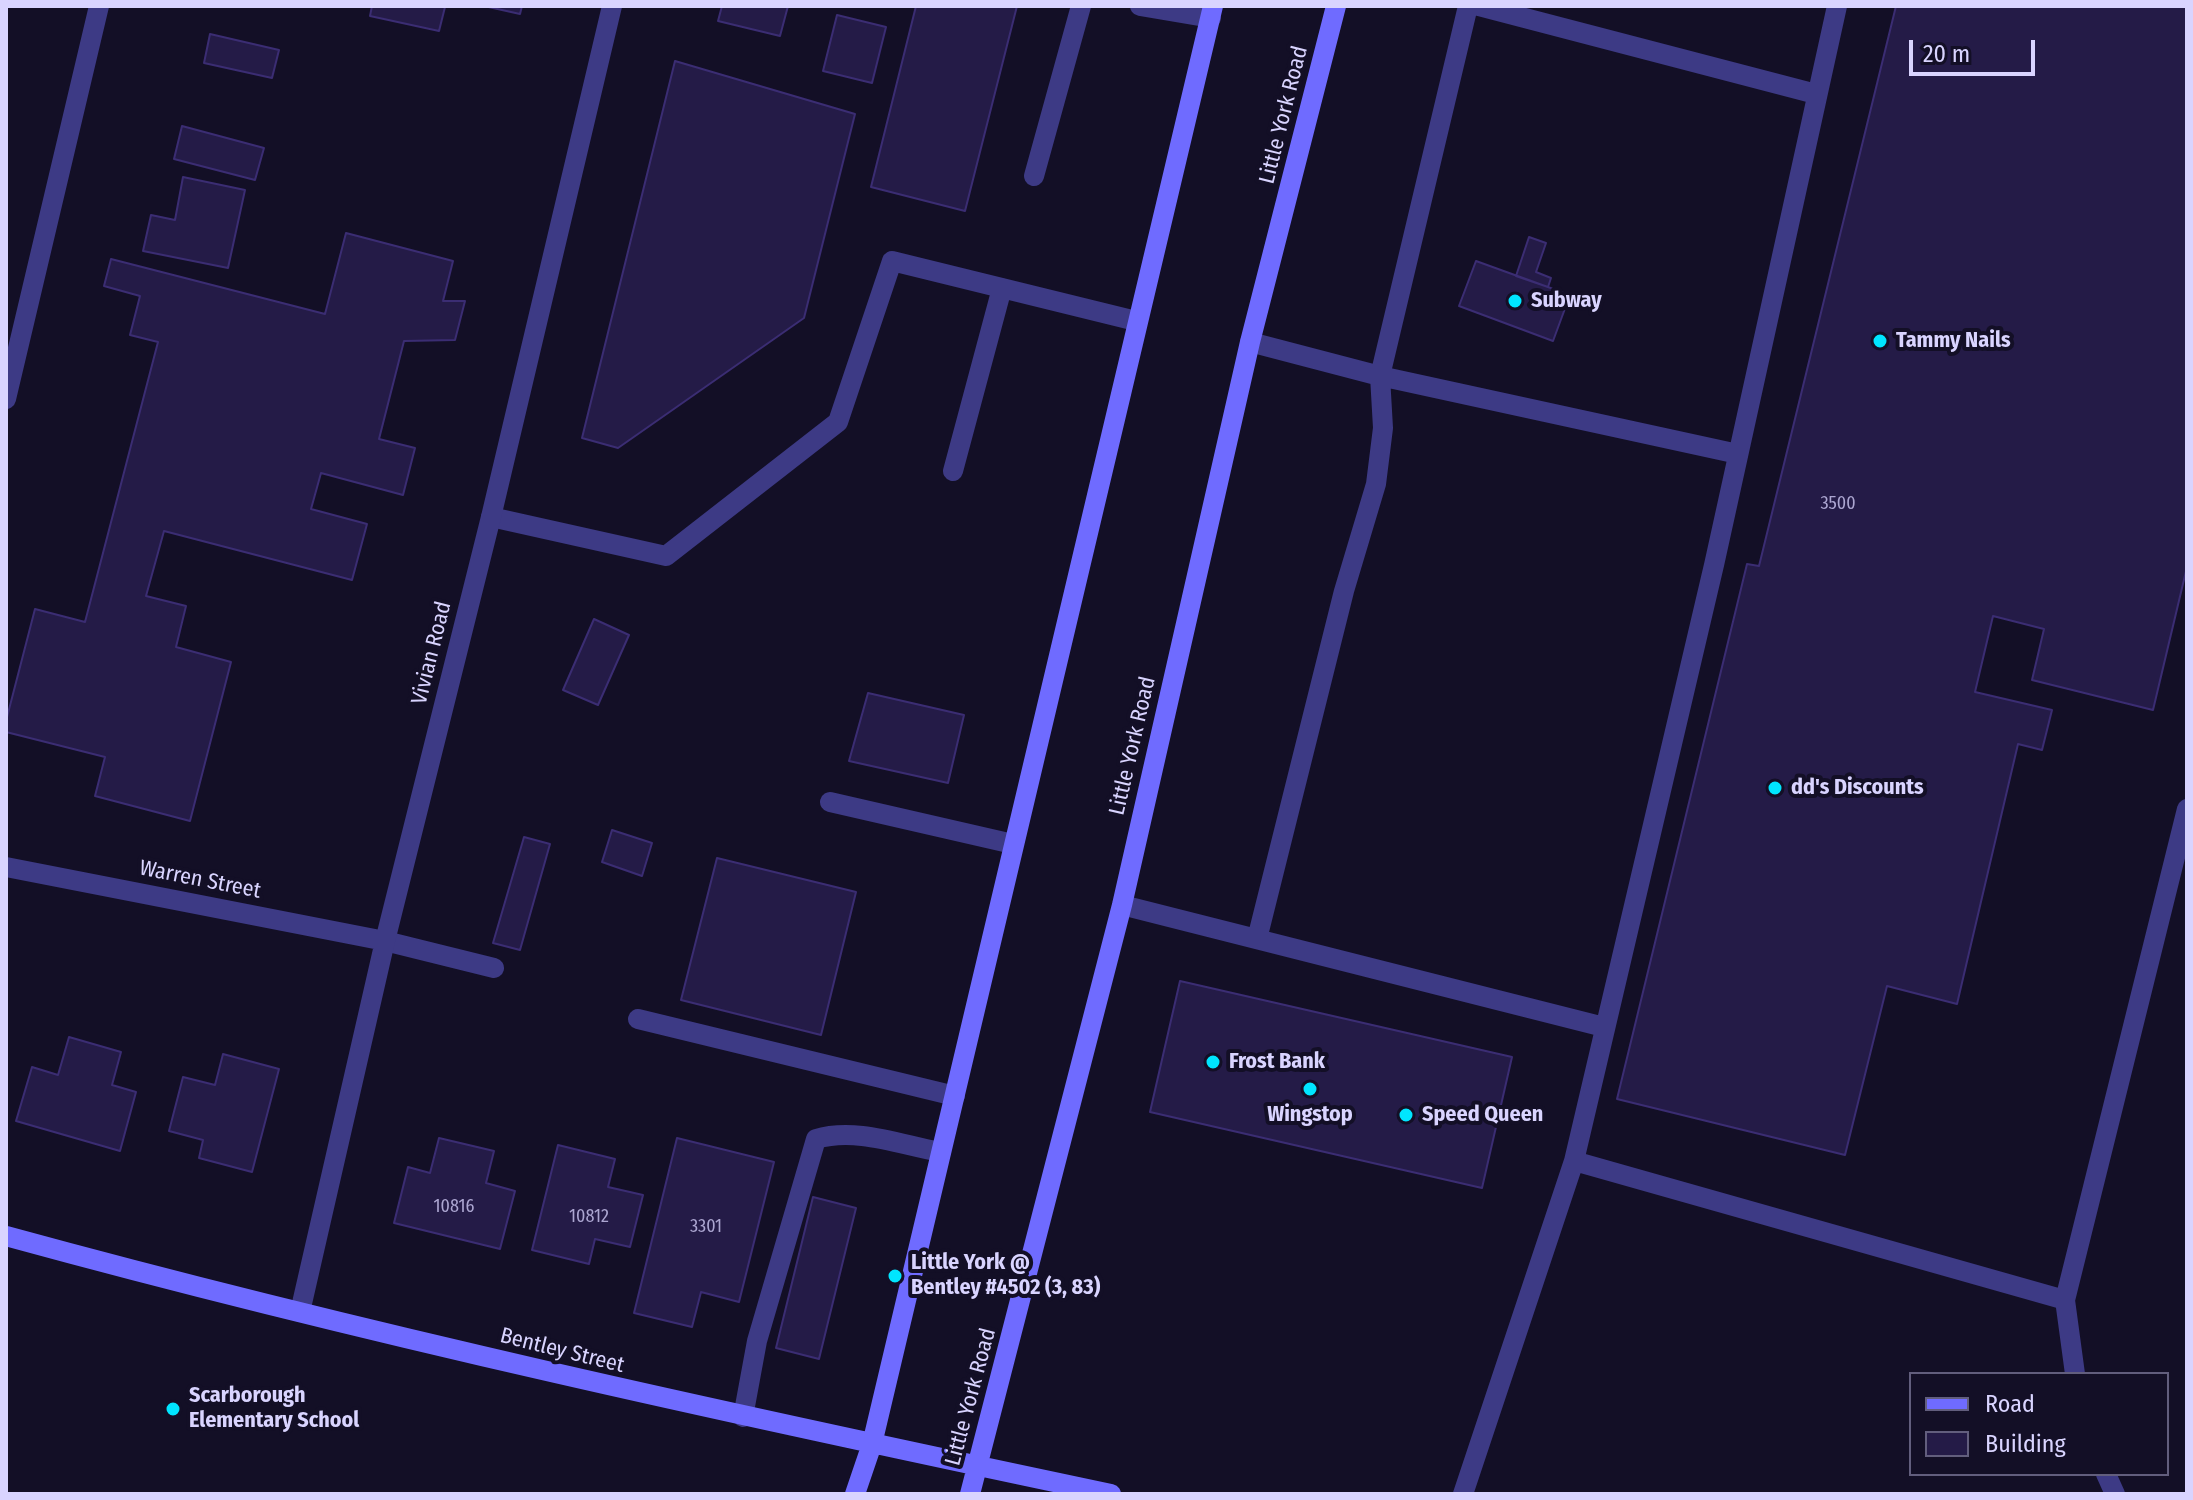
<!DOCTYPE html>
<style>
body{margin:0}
#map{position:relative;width:2193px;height:1500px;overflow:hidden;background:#130f26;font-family:"Fira Sans Condensed",sans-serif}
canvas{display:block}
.frame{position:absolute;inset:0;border:8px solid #d9d4ff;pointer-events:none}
.legend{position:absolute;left:1909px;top:1372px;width:260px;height:104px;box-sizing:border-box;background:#130f26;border:2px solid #625e7d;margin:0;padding:10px 14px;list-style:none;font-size:24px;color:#d9d4ff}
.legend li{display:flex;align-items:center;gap:16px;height:40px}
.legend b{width:40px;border:2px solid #625e7d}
.scale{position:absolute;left:1909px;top:40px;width:126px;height:36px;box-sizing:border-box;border:4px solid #d9d4ff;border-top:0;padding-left:10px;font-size:24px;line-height:28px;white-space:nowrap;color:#d9d4ff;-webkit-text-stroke:6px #130f26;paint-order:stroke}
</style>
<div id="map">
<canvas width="2193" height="1500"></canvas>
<div class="frame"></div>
<ul class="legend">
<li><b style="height:10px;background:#6f6bff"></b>Road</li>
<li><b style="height:22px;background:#241b47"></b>Building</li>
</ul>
<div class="scale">20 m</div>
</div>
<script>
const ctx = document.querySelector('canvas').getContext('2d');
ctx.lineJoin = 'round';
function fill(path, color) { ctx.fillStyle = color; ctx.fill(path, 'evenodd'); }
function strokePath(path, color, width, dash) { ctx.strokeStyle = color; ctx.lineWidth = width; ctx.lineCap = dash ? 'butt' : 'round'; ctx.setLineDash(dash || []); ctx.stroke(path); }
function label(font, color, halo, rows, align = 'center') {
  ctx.font = font + ' "Fira Sans Condensed",sans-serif'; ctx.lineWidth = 8; ctx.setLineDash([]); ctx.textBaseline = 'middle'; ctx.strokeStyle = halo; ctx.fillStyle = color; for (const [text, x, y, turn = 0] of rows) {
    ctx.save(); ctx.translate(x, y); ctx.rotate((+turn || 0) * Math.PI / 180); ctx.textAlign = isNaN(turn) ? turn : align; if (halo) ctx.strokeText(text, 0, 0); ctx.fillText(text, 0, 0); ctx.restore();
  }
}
const building = new Path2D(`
 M372,6h67l6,1 -6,24 -69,-15z
 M484,6h38l-2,8z
 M722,6h66l-8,30 -62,-15z
 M916,6h101l-52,205 -94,-24z
 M1896,6h291v561l-34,143 -121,-30 12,-51 -51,-13 -18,76 77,18 -10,40 -24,-6 -61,260 -70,-18 -42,169 -228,-56 130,-535 12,2z
 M837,15l49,12 -14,56 -49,-12z
 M210,34l69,16 -7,28 -68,-15z
 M675,61l180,53 -51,204 -186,130 -36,-10z
 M182,126l82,22 -9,32 -81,-21z
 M183,177l62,13 -17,78 -85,-17 8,-36 24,5z
 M346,233l107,28 -10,40h22l-10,39 -51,1 -25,98 36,9 -12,47 -82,-22 -10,36 56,15 -15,56 -188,-49 -18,65 40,10 -10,41 55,15 -41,159 -95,-25 10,-39 -99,-25v-11l29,-112 50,13 73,-280 -28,-7 10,-39 -36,-10 7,-27 214,55z
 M1529,237l17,6 -10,29 15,6 -3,9 -32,-11z
 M1476,261l94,34 -17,46 -94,-35z
 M594,619l35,16 -31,70 -35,-15z
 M868,693l96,22 -16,68 -99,-22z
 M612,830l40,13 -10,33 -40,-14z
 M524,837l26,7 -30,106 -27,-7z
 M717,858l139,34 -35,143 -140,-35z
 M1180,981l332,76 -30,131 -332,-76z
 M69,1037l52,15 -9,33 24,7 -16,59 -104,-30 16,-54 26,8z
 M223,1054l56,15 -27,103 -53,-14 4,-18 -34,-9 14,-54 32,8z
 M439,1138l55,13 -8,32 29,8 -15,58 -106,-26 14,-56 22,6z
 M677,1138l97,24 -35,140 -38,-10 -9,35 -58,-14z
 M558,1145l57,14 -7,28 35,8 -13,52 -35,-8 -6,25 -57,-14z
 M813,1197l43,11 -37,151 -43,-11z`);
fill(building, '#241b47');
strokePath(building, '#3b2d73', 2);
strokePath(new Path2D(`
 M1140,6l71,12
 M1479,6l337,88
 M1034,176l47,-170
 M1250,342l130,34 358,78
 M953,471l49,-183
 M491,517l175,39 172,-134 54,-161 244,60
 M830,802l183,42
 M1122,905l482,122
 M1257,939l87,-348 32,-107 7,-56 -3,-52 88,-370
 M385,941l109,27
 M638,1019l317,77
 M1574,1161l491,139 122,-491
 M2065,1300l10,74
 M743,1417l14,-76 59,-202c40,-12 85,6 125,13
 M2106,1474l9,20
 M1463,1494l111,-333 140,-596 123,-559`), '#3d3a85', 20);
strokePath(new Path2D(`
 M6,399l93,-393
 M6,867l379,74
 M300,1312l85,-371 106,-424 121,-511`), '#3d3a85', 20);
strokePath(new Path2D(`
 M6,1236c365,100 735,180 1105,258
 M855,1494l17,-50 341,-1438
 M970,1494l152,-589 128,-563 86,-336`), '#6f6bff', 20);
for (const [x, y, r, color] of [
 [1515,301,8,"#00e5ff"],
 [1880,341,8,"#00e5ff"],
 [1775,788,8,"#00e5ff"],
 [1213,1062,8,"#00e5ff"],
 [1310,1089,8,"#00e5ff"],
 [1406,1115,8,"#00e5ff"],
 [895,1276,8,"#00e5ff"],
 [173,1409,8,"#00e5ff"]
]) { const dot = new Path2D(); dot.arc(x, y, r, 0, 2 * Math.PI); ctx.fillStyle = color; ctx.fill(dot); strokePath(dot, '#130f26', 3); }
label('18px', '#aca6d1', null, [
 ["3500",1838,504],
 ["10816",454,1207],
 ["10812",589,1217],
 ["3301",706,1227]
]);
label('22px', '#d9d4ff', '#130f26', [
 ["Little York Road",1284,115,-76],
 ["Vivian Road",432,653,-76],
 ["Little York Road",1133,746,-77],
 ["Warren Street",200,880,11],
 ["Bentley Street",562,1351,14],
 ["Little York Road",971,1397,-75]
]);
label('bold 22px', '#d9d4ff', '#130f26', [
 ["Subway",1531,301],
 ["Tammy Nails",1896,341],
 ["dd's Discounts",1791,788],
 ["Frost Bank",1229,1062],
 ["Wingstop",1310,1115,"center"],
 ["Speed Queen",1422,1115],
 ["Little York @",911,1263],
 ["Bentley #4502 (3, 83)",911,1288],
 ["Scarborough",189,1396],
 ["Elementary School",189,1421]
], 'left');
</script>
